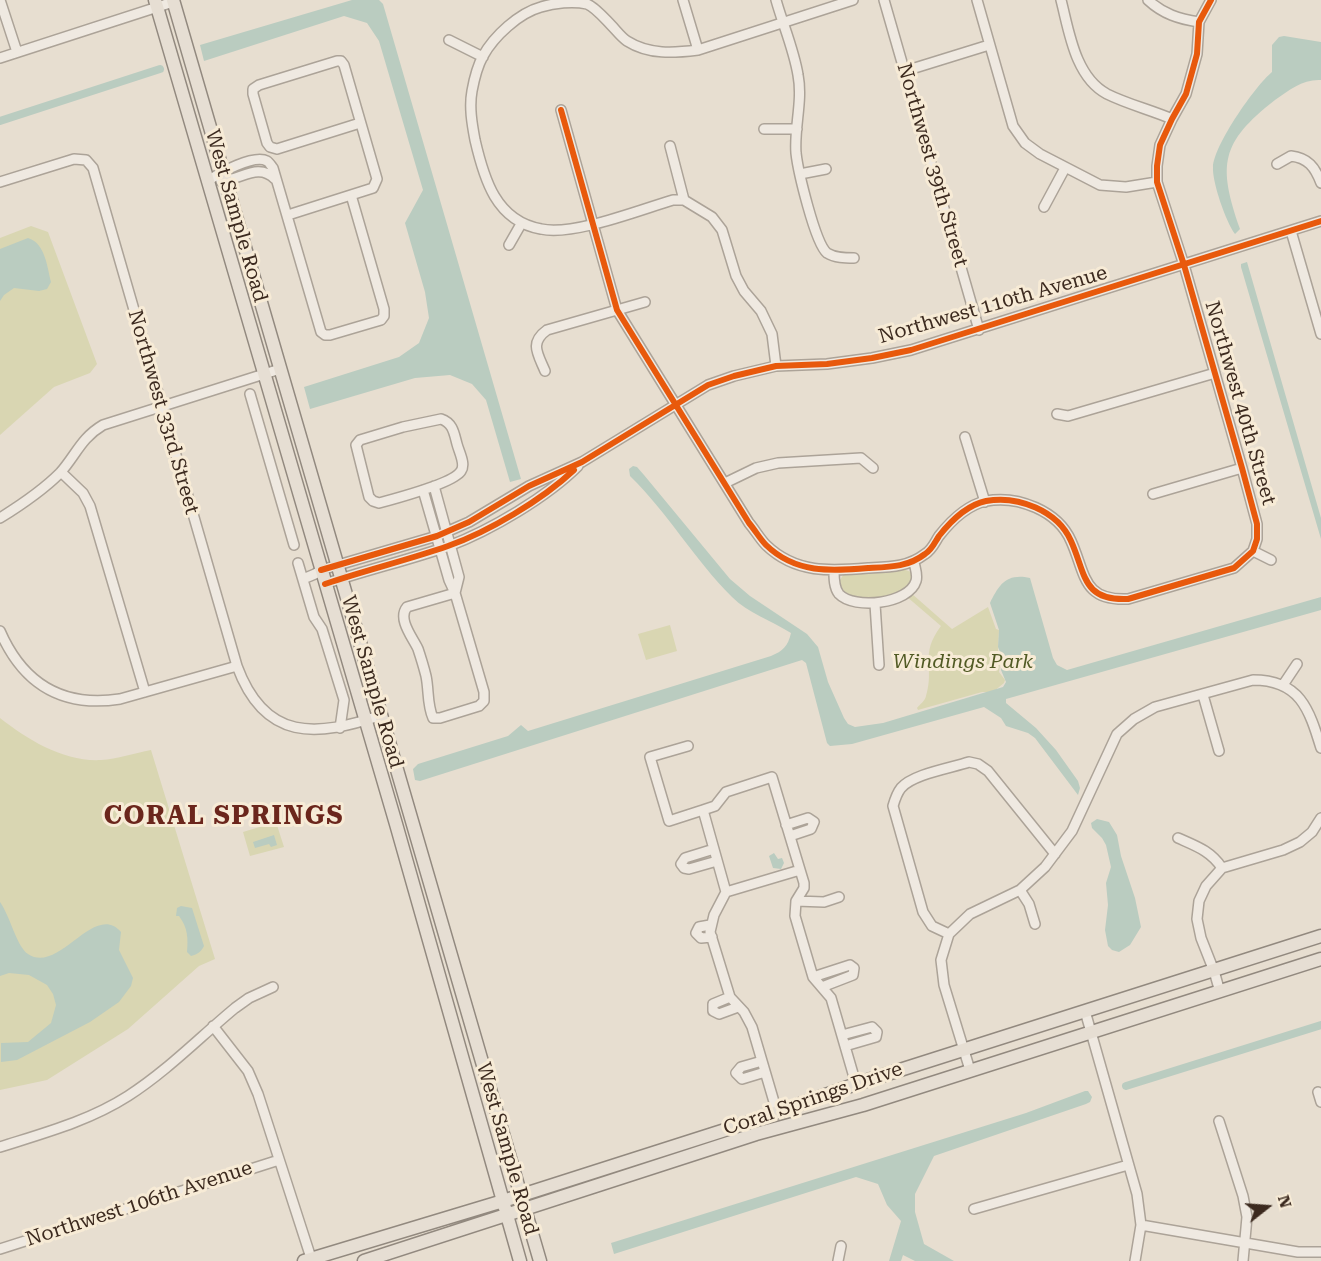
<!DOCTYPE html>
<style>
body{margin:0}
#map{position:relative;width:1321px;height:1261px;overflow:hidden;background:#e7ded0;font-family:"Roboto Serif",serif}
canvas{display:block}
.north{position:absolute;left:1237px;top:1177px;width:60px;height:60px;-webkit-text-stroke:4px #f7ebd6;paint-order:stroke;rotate:73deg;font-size:16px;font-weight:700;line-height:24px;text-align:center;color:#3c2a1f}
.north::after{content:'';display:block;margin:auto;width:21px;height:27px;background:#3c2a1f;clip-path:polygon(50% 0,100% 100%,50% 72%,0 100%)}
</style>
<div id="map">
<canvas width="1321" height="1261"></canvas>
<div class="north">N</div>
</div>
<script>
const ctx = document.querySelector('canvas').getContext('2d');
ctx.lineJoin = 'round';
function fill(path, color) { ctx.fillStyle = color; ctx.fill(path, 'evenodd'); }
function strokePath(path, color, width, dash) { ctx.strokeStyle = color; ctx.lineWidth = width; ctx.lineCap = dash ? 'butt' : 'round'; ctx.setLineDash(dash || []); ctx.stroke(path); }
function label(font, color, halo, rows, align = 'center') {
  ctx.font = font + ' "Roboto Serif",serif'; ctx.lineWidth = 6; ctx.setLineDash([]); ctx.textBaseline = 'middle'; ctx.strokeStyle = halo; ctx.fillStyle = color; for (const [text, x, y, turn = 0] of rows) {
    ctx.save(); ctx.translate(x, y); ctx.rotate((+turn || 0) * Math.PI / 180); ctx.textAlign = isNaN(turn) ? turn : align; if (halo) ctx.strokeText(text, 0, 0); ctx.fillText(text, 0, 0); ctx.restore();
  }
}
fill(new Path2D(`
 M31,226l17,6 49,132 -7,9 -36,14 -54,48v-197z
 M903,569l8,3 1,9c-15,18 -65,30 -73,1l4,-7z
 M911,593l41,36 36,-22 8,22 3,1 -1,21 3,6 -2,15 6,8 -1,3 -11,9h-11l-64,18 -1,-2c3,-4 8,-7 9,-12 9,-29 -7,-41 15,-70l-35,-30z
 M670,625l7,26 -31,9 -8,-26z
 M0,718c28,22 64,44 101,42 16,-1 34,-7 50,-10l64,209 -16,7 -71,63 -81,51 -47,10z
 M276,822l8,25 -34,9 -7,-24z`), '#d9d6b2');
fill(new Path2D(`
 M352,0h27l4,4 138,475 -11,3 -24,-82 -14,-16 -22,-9 -35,3 -105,31 -6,-22 95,-30 20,-14 10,-25 -4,-26 -20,-69 18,-33 -44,-149 -12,-18 -23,-7 -140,45 -4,-16z
 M1284,36l37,6v38c-18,-1 -32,10 -46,20 -55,43 -57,65 -35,129l-5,5c-9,-12 -23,-52 -22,-67 1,-22 42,-81 59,-95v-27l7,-8z
 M28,238c17,5 19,28 23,44l-4,7 -8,2 -25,-3 -10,7 -4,6v-52z
 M1247,262l74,256v21l-80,-272v-3z
 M633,466l4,1 7,8 86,104 20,17 57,38 11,13 10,35 16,36 4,6 7,3 28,-4 120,-36 3,-5 -5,-12 1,-13 -4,-10 1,-17 -9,-27c9,-18 16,-30 40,-25l23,80 4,7 10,5 254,-73v13l-315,89v4l30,25 20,22 22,31 2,7 -2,7 -43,-57 -7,-5 -22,-7 -5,-8 -17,-11 -132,37 -22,2 -3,-3 -21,-80 -4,-3 -382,121 -5,-1 -2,-11 5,-5 90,-28 13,-11 7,6 243,-75c12,-5 17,-10 20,-23 -19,-12 -43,-20 -59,-36 -38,-38 -64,-84 -102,-121l-1,-7z
 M1097,819l12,3 8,13 4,21 14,42 6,29 -11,18 -11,7 -7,-2 -4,-4 -3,-16 3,-25 -2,-22 5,-16 -5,-22 -4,-7 -10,-10 -1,-5z
 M274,835l3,10 -6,2 -2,-3 -14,4 -2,-6z
 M774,853l4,6 4,-1 2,5 -3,6 -8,-1 -4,-12z
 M0,902c10,14 17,45 28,52 31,21 66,-53 93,-22l-2,18 14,28 -2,8 -12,16 -29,20 -73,38 -16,2v-19l27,-1 23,-19 5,-18 -3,-11 -6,-9 -18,-10 -20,-2 -9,3z
 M181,906l11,2 12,38c-3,6 -6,8 -13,10l-4,-4c1,-14 1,-24 -8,-36h-3l1,-8z
 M1085,1091h3l4,6 -2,5 -4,2 -152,52 -19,38v18l9,32 30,17h-39l-12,-6 -2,6h-12l12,-40 -14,-16 -9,-21 -22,-7 -242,77 -3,-11 415,-130z`), '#baccc0');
strokePath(new Path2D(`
 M0,121l160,-52
 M1126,1086l195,-61`), '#baccc0', 8);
const minor = new Path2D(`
 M0,0l17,52
 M683,0l15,50
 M776,0c7,25 18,50 22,75 5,26 -4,52 -2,78 2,18 19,90 31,100 8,5 18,5 27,5
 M884,0l95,330
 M977,0l36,126 12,17 15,11 60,31 26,2 31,-5
 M1061,0c8,31 14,77 46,94 20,10 44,16 65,25
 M1148,0c15,14 31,19 51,22
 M449,40l34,17
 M0,58l173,-56
 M905,71l84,-26
 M561,110l56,200 132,213c6,7 11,16 17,22 30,29 65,26 103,23 21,-1 39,-1 56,-14 7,-4 10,-12 14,-18 11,-14 28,-31 47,-35 32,-6 72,10 85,40 15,33 11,60 57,58l106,-31 19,-17 4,-12v-15l-15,-56 -58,-203 -27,-83v-16l3,-21 12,-26 14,-25 11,-40 2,-32 12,-22
 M764,129h33
 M670,146l14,54
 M1277,164l14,-8c17,2 24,11 30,27
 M800,174l26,-5
 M208,181c11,-8 46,-27 59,-20 2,1 5,6 6,7l48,164 4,3h5l51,-15 3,-4v-7l-33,-114
 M221,181c20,-1 37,-19 54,-2
 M0,182l74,-23 12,1 7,8 144,498
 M684,200h-11c-34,10 -99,36 -132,29 -45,-8 -57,-50 -66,-89 -3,-16 -6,-33 -3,-49 2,-11 6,-26 11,-35 11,-20 36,-43 58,-49 13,-4 32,-6 46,-3 8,3 18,15 24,21 5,5 10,12 16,16 22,14 47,12 71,9l155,-50
 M684,200l28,17 10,13 14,46 8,15 17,20 11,23 4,32
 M1044,207l21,-39
 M288,215l85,-27 4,-9 -33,-114 -3,-4h-4l-78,24 -6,4v5l14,49 3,4 7,2 83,-26
 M1291,231l30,103
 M509,245l12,-21
 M545,371c-7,-17 -16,-28 2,-41l98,-28
 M250,394l44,151
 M1057,414l11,2 147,-43
 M441,419c12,4 13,14 16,25 2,8 9,20 4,27 -7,12 -67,28 -82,32l-6,-2 -4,-4 -13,-52 4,-5 43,-13z
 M965,437l20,65
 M61,472l22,21 7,13 55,186
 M725,483l31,-15 22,-5 83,-5 12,10
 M434,486l25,91 -4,16
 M423,490l26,90 6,13 29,99v9l-5,5 -39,12h-7c-6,-13 -4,-28 -7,-42 -2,-8 -5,-18 -8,-27 -5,-11 -21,-30 -11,-42l48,-14
 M1153,494l89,-26
 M0,518c21,-13 42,-27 60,-45 16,-18 21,-35 43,-48l177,-56
 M1253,551l18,9
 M298,563l16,54 8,12 22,71 -4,28
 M834,571c0,7 0,17 5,23 15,16 70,10 77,-13 2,-6 -1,-13 -2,-19
 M303,579l12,-5 6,-4 116,-34 32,-14 60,-36 53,-24 126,-77 26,-9 42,-10 51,-2 45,-6 39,-8 410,-129
 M325,584c41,-14 84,-24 124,-38 42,-16 98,-49 129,-80
 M875,604l4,61
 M0,631c23,53 62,77 120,68l117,-33c28,76 79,71 145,49
 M1283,685l14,-21
 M1203,695l16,56
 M688,746l-38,11 19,64 34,-11 23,82 -12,23 -4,17 20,65 14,15 8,15 25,85
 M703,810l12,-4 11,-14 46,-15 32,106v5l-8,13 -1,15 18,61 18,21 25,86
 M786,825l22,-7 6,4 -3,7 -21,7
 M1178,838c18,8 33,13 44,30
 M714,849l-29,9 -4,6 3,4 5,1 28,-8
 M1020,890l9,14 6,20
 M726,892l74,-22
 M796,901l28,1 15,-5
 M710,925l-11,2 -3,6 5,5 11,-1
 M949,934l-17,-8 -9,-14 -30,-106c2,-7 4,-13 8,-18 12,-14 50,-20 68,-26l9,2 10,7 67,83
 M813,977l37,-12 4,3 -1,7 -31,12
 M1220,992l-6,-21 -13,-33 -4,-19 2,-18 7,-15 16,-18 61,-18 17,-8 12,-10 9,-14
 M730,997l-17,7v7l6,3 19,-7
 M1085,1011l52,183 4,31 -6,36
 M213,1026l35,45 10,23 54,167
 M842,1035l30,-8 5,5 -1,5 -31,9
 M762,1061l-21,6 -5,6 6,6 23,-7
 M970,1070l-26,-85 -3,-25 8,-26 21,-20 50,-24 25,-23 27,-36 45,-97 17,-15 21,-12 98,-27c47,0 56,29 68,68
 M1318,1092l3,10
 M1219,1121l24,75 4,21 -4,44
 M0,1147c44,-14 89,-26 128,-51 39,-25 72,-59 107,-88l14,-10 24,-11
 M974,1209l154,-44
 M1141,1225l157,27h23
 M0,1249l279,-89
 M838,1261l3,-15`);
const major = new Path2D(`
 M155,0l241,824 124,437
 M173,0l367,1261
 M304,1261l199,-60 241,-77 112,-40 465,-148
 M364,1261l392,-127 107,-29 458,-146`);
strokePath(minor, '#aca398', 12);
strokePath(major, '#92897f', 15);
strokePath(minor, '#efe9e1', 9);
strokePath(major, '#e6ded3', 12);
strokePath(new Path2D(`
 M561,110l56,200 132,213c6,7 11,16 17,22 30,29 65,26 103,23 21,-1 39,-1 56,-14 7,-4 10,-12 14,-18 11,-14 28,-31 47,-35 32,-6 72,10 85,40 15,33 11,60 57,58l106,-31 19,-17 4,-12v-15l-15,-56 -58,-203 -27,-83v-16l3,-21 12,-26 14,-25 11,-40 2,-32 12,-22
 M321,570l116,-34 32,-14 60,-36 53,-24 126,-77 26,-9 42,-10 51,-2 45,-6 39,-8 410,-129
 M325,584c41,-14 83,-24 123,-38 40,-14 94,-46 126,-76`), '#e8590c', 6);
label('20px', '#3c2a1f', '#f7ebd6', [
 ["Northwest 39th Street",932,165,74],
 ["West Sample Road",236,216,74],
 ["Northwest 110th Avenue",993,305,-16],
 ["Northwest 40th Street",1240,403,74],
 ["Northwest 33rd Street",163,412,74],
 ["West Sample Road",372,682,74],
 ["Coral Springs Drive",813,1099,-19],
 ["West Sample Road",507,1149,74],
 ["Northwest 106th Avenue",139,1204,-18]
]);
label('italic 20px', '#515a24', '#f7ebd6', [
 ["Windings Park",963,662]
]);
ctx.letterSpacing = '1.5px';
label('bold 26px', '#6b261c', '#f7ebd6', [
 ["CORAL SPRINGS",224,816]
]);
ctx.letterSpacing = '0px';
</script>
